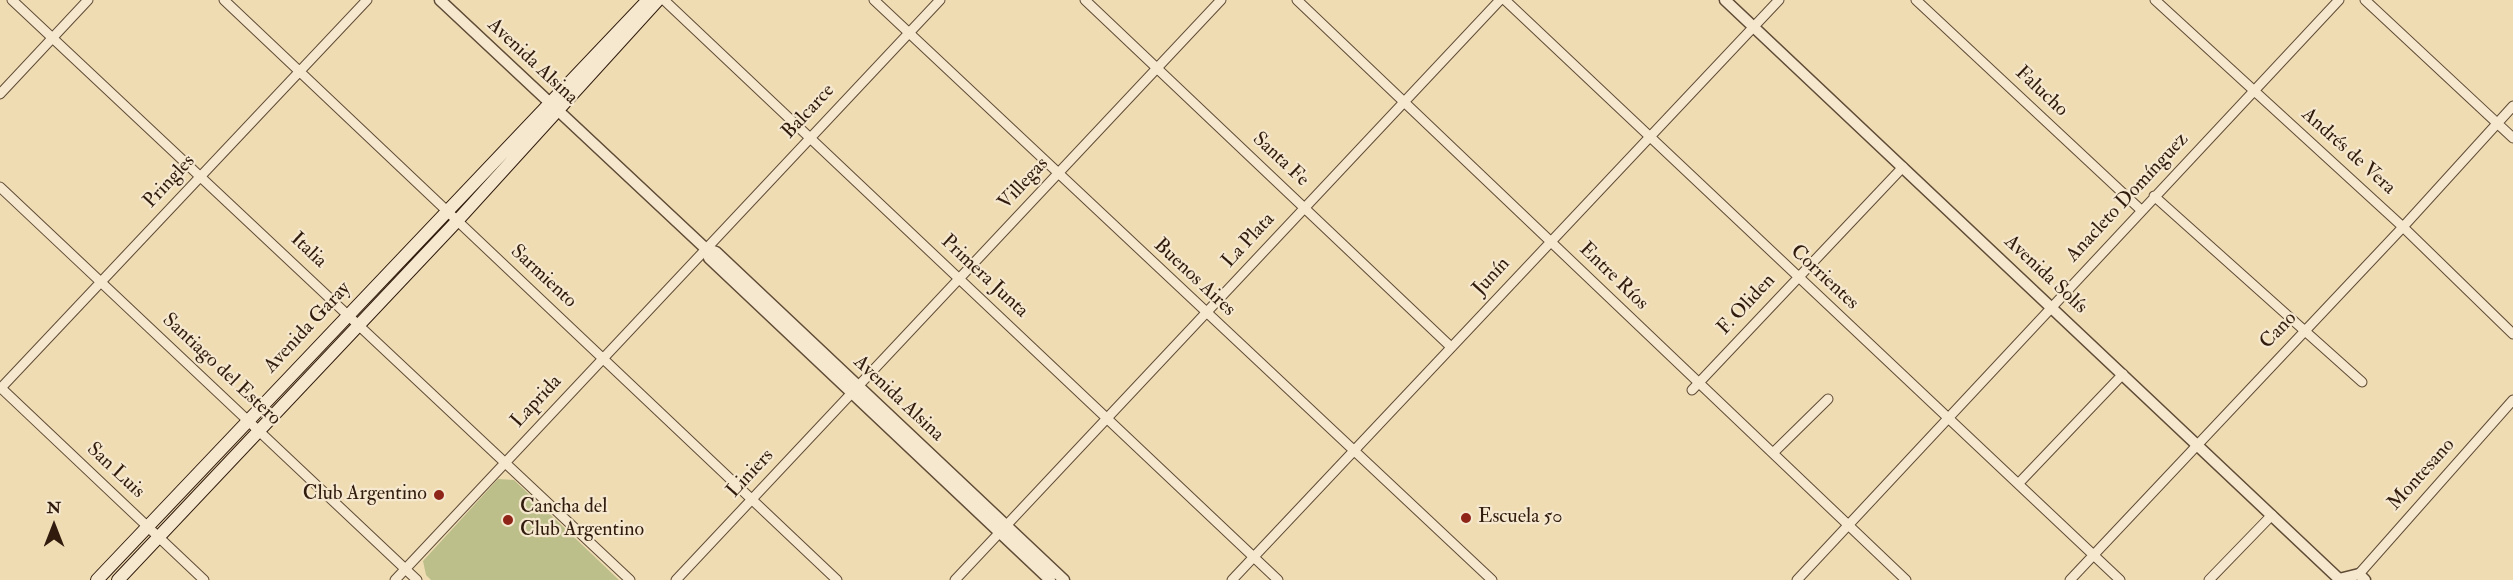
<!DOCTYPE html>
<meta charset="utf-8">
<style>
body{margin:0}
#map{position:relative;width:2513px;height:580px;overflow:hidden;background:#efdcb3;font-family:"IM FELL Double Pica",serif}
canvas{display:block}
.north{position:absolute;left:24px;top:496px;width:60px;height:60px;-webkit-text-stroke:4px #f5e8ce;paint-order:stroke;rotate:0deg;font-size:16px;font-weight:700;line-height:24px;text-align:center;color:#311b0d}
.north::after{content:'';display:block;margin:auto;width:21px;height:27px;background:#311b0d;clip-path:polygon(50% 0,100% 100%,50% 72%,0 100%)}
</style>
<div id="map">
<canvas width="2513" height="580"></canvas>
<div class="north">N</div>
</div>
<script>
const ctx = document.querySelector('canvas').getContext('2d');
ctx.lineJoin = 'round';
function fill(path, color) { ctx.fillStyle = color; ctx.fill(path, 'evenodd'); }
function strokePath(path, color, width, dash) { ctx.strokeStyle = color; ctx.lineWidth = width; ctx.lineCap = dash ? 'butt' : 'round'; ctx.setLineDash(dash || []); ctx.stroke(path); }
function label(font, color, halo, rows, align = 'center') {
  ctx.font = font + ' "IM FELL Double Pica",serif'; ctx.lineWidth = 4.5; ctx.setLineDash([]); ctx.textBaseline = 'middle'; ctx.strokeStyle = halo; ctx.fillStyle = color; for (const [text, x, y, turn = 0] of rows) {
    ctx.save(); ctx.translate(x, y); ctx.rotate((+turn || 0) * Math.PI / 180); ctx.textAlign = isNaN(turn) ? turn : align; if (halo) ctx.strokeText(text, 0, 0); ctx.fillText(text, 0, 0); ctx.restore();
  }
}
fill(new Path2D(`
 M498,479l16,1 105,100h-188l-5,-5 -3,-14z`), '#bcbf8a');
const minor = new Path2D(`
 M12,0l618,580
 M224,0l613,580
 M664,0l614,580
 M874,0l618,580
 M1085,0l366,347
 M1297,0l609,580
 M1505,0l615,580
 M1916,0l225,210
 M2155,0l248,227 110,107
 M2365,0l148,138
 M0,94l88,-94
 M0,187l417,393
 M2154,196l208,186
 M0,387l204,193
 M0,389l367,-389
 M1692,390l211,-223
 M1773,453l55,-54
 M2019,483l104,-109
 M2359,574l154,-174
 M395,580l545,-580
 M676,580l545,-580
 M955,580l545,-580
 M1232,580l547,-580
 M1797,580l542,-580
 M2070,580l333,-353 110,-121
 M2209,580l63,-65`);
const tertiary = new Path2D(`
 M440,0l265,248
 M1725,0l614,579 20,-5 6,6
 M1050,580l-341,-322 -4,-10 11,4 348,328`);
const secondary = new Path2D(`
 M97,580l551,-580
 M118,580l340,-360 200,-220`);
strokePath(minor, '#604b36', 11);
strokePath(tertiary, '#604b36', 13);
strokePath(secondary, '#311b0d', 14);
strokePath(minor, '#f5e8ce', 9);
strokePath(tertiary, '#f5e8ce', 10);
strokePath(secondary, '#f5e8ce', 12);
for (const [x, y, r, color] of [
 [439,495,6,"#8f2418"],
 [1466,518,6,"#8f2418"],
 [508,520,6,"#8f2418"]
]) { const dot = new Path2D(); dot.arc(x, y, r, 0, 2 * Math.PI); ctx.fillStyle = color; ctx.fill(dot); strokePath(dot, '#f5e8ce', 2); }
label('20px', '#311b0d', '#f5e8ce', [
 ["Avenida Alsina",532,62,43],
 ["Falucho",2041,92,43],
 ["Balcarce",809,112,-47],
 ["Andrés de Vera",2348,152,42],
 ["Santa Fe",1280,160,43],
 ["Pringles",170,182,-47],
 ["Villegas",1024,184,-47],
 ["Anacleto Domínguez",2128,198,-47],
 ["La Plata",1249,241,-47],
 ["Italia",308,251,43],
 ["Avenida Solís",2045,275,43],
 ["Sarmiento",543,277,43],
 ["Primera Junta",984,277,43],
 ["Junín",1492,277,-47],
 ["Entre Ríos",1613,277,44],
 ["Buenos Aires",1194,278,43],
 ["Corrientes",1824,278,43],
 ["F. Oliden",1747,305,-47],
 ["Avenida Garay",308,328,-47],
 ["Cano",2279,331,-46],
 ["Santiago del Estero",221,370,43],
 ["Avenida Alsina",898,399,43],
 ["Laprida",537,402,-47],
 ["San Luis",115,471,43],
 ["Liniers",751,474,-47],
 ["Montesano",2422,475,-48]
]);
label('20px', '#311b0d', '#f5e8ce', [
 ["Club Argentino",427,495,"right"],
 ["Cancha del",520,508],
 ["Club Argentino",520,531],
 ["Escuela 50",1478,518]
], 'left');
</script>
